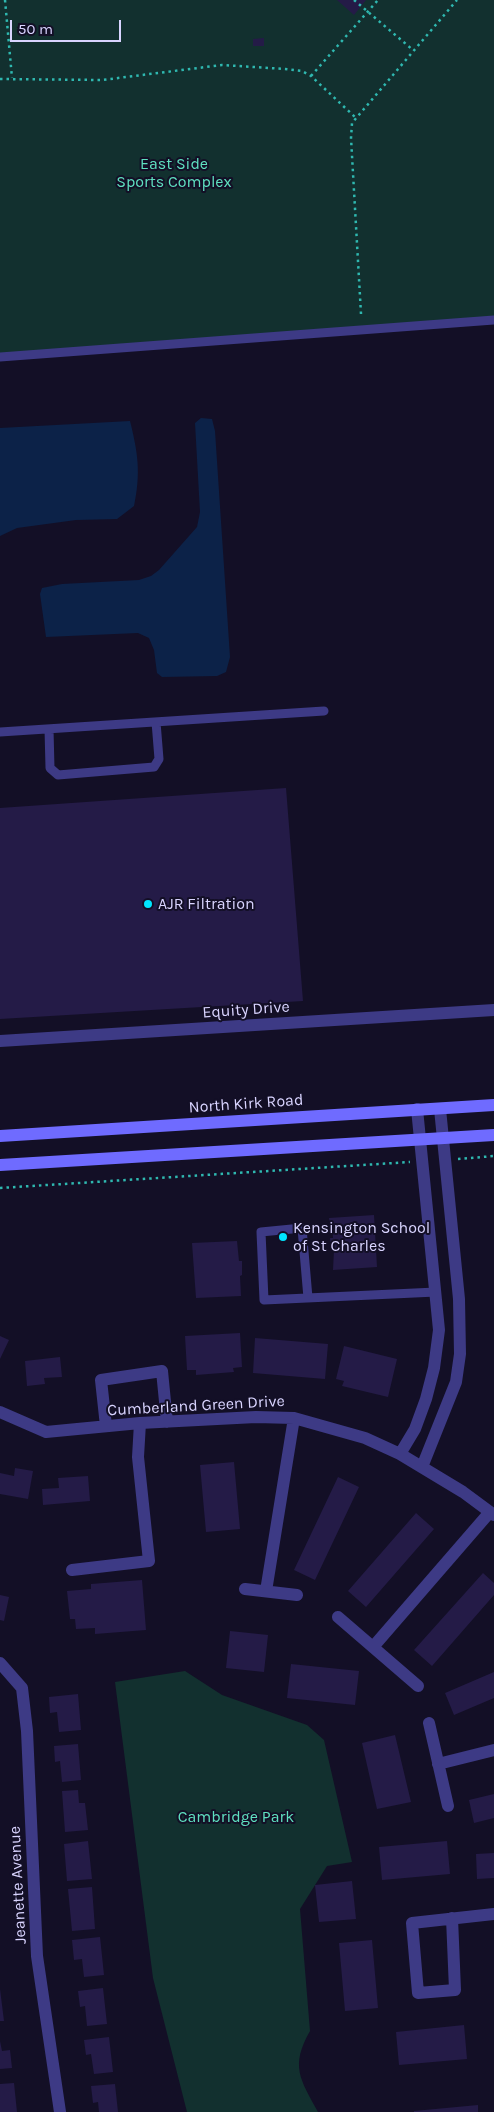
<!DOCTYPE html>
<style>
body{margin:0}
#map{position:relative;width:494px;height:2112px;overflow:hidden;background:#130f26;font-family:Karla,sans-serif}
canvas{display:block}
.scale{position:absolute;left:10px;top:20px;width:111px;height:22px;box-sizing:border-box;border:2px solid #d9d4ff;border-top:0;padding-left:6px;font-size:15px;line-height:18px;white-space:nowrap;color:#d9d4ff;-webkit-text-stroke:4px #130f26;paint-order:stroke}
</style>
<div id="map">
<canvas width="494" height="2112"></canvas>
<div class="scale">50 m</div>
</div>
<script>
const ctx = document.querySelector('canvas').getContext('2d');
ctx.lineJoin = 'round';
function fill(path, color) { ctx.fillStyle = color; ctx.fill(path, 'evenodd'); }
function strokePath(path, color, width, dash) { ctx.strokeStyle = color; ctx.lineWidth = width; ctx.lineCap = dash ? 'butt' : 'round'; ctx.setLineDash(dash || []); ctx.stroke(path); }
function label(font, color, halo, rows, align = 'center') {
  ctx.font = font + ' Karla,sans-serif'; ctx.lineWidth = 4; ctx.setLineDash([]); ctx.textBaseline = 'middle'; ctx.strokeStyle = halo; ctx.fillStyle = color; for (const [text, x, y, turn = 0] of rows) {
    ctx.save(); ctx.translate(x, y); ctx.rotate((+turn || 0) * Math.PI / 180); ctx.textAlign = isNaN(turn) ? turn : align; if (halo) ctx.strokeText(text, 0, 0); ctx.fillText(text, 0, 0); ctx.restore();
  }
}
fill(new Path2D(`
 M0,0h494v322l-494,38z
 M185,1671l37,24 85,30 17,15 28,122 -25,4 -27,43 10,122c-20,35 -10,48 8,81h-131l-34,-134 -38,-296z`), '#12302f');
fill(new Path2D(`
 M201,418l11,1 3,12 15,226 -4,15 -9,4 -55,1 -5,-4 -3,-23 -5,-12 -11,-5 -92,4 -6,-43 2,-6 20,-4 77,-4 12,-4 8,-6 38,-43 3,-15 -5,-89z
 M130,421c8,32 11,52 4,85l-17,13 -41,1 -59,8 -17,8v-108z`), '#0c2248');
fill(new Path2D(`
 M337,0h29l-12,15z
 M264,38v8h-11v-7z
 M286,788l17,213 -303,18v-211z
 M374,1215l3,52 -44,3 1,-20h-3l-1,-12h3l-1,-12 -2,-1 -1,-7z
 M237,1241l2,20h3v14l-2,1 1,20 -45,2 -4,-55z
 M240,1333l2,34 -9,1 1,4 -38,3v-5h-9l-2,-34z
 M0,1336l9,4 -9,19z
 M255,1338l73,6 -3,35 -72,-6z
 M344,1346l53,13 -9,38 -46,-11 2,-5 -8,-2z
 M60,1357l2,20 -18,1 1,6 -18,2 -2,-25z
 M234,1462l6,67 -34,3 -6,-67z
 M15,1468l18,3 -5,28 -28,-5v-21l14,3z
 M88,1476l2,25 -47,4 -1,-16 17,-1 -1,-10z
 M338,1477l21,10 -44,93 -21,-10z
 M416,1513l18,16 -68,78 -18,-16z
 M483,1573l11,10v12l-62,71 -18,-16z
 M142,1580l4,50 -51,4v-6l-19,1 -1,-10h-5l-3,-28 24,-2v-5z
 M0,1595l9,2 -5,24 -4,-1z
 M230,1631l38,4 -4,37 -38,-4z
 M291,1664l68,7 -4,34 -68,-7z
 M494,1672v26l-40,17 -9,-22z
 M78,1694l3,36 -22,2 -2,-20 -7,1 -1,-16z
 M395,1735l16,67 -34,7 -15,-66z
 M78,1744l3,36 -19,2 -2,-21 -5,1 -1,-16z
 M78,1790l1,13h6l3,27 -23,2 -3,-41z
 M494,1794v24l-20,5 -5,-23z
 M88,1841l4,38 -25,2 -3,-37z
 M447,1841l3,33 -68,6 -3,-33z
 M494,1853v25l-17,1 -1,-25z
 M352,1881l4,38 -37,3 -4,-37z
 M92,1887l3,42 -23,2 -4,-42z
 M100,1937l4,38 -20,2 -2,-18 -8,1 -2,-20z
 M372,1940l6,68 -33,3 -6,-68z
 M103,1988l4,36 -20,2 -2,-20 -5,1 -2,-16z
 M0,1989l4,32h-4z
 M464,2025l3,34 -68,6 -3,-33z
 M109,2037l4,35 -19,2 -3,-20 -5,1 -2,-15z
 M0,2041l2,10 8,-1 2,18 -12,1z
 M14,2083l3,29h-17v-28z
 M115,2084l3,28h-19l-1,-10 -5,1 -2,-17z
 M478,2105v7h-64v-1z`), '#241b47');
strokePath(new Path2D(`
 M5,0l7,78
 M354,0l59,50
 M311,76l67,-76
 M0,79l102,1 120,-15 63,4 17,2 9,5 44,41
 M361,314l-10,-176 1,-15 105,-123
 M458,1159l36,-3
 M0,1188l410,-26`), '#2fb8b0', 2.5, [2.5, 4]);
strokePath(new Path2D(`
 M0,357l494,-37
 M49,729l1,39 8,7 96,-8 5,-8 -3,-37
 M0,732l324,-21
 M308,1298l-6,-70 -41,4 3,68 172,-8`), '#3d3a85', 9);
strokePath(new Path2D(`
 M0,1041l494,-31
 M0,1412l46,20 94,-9 116,-6 38,1 71,20 35,16 63,38 31,23
 M106,1426l-5,-46 61,-9 5,51
 M400,1454l15,-25 11,-30 8,-31 5,-38 -22,-221
 M422,1467l34,-85 4,-28 -1,-55 -19,-190
 M72,1570l77,-9 -11,-104 2,-34
 M245,1589l52,6
 M266,1591l28,-173
 M338,1617l80,69
 M373,1647l117,-135
 M0,1663l22,25 5,43 10,225 23,156
 M429,1723l19,83
 M438,1764l56,-14
 M452,1918l3,72 -37,3 -6,-70 82,-9`), '#3d3a85', 12);
strokePath(new Path2D(`
 M0,1136l494,-31
 M0,1165l494,-30`), '#6f6bff', 12);
for (const [x, y, r, color] of [
 [148,904,5,"#00e5ff"],
 [283,1237,5,"#00e5ff"]
]) { const dot = new Path2D(); dot.arc(x, y, r, 0, 2 * Math.PI); ctx.fillStyle = color; ctx.fill(dot); strokePath(dot, '#130f26', 2); }
label('16px', '#5fe0c0', '#130f26', [
 ["East Side",174,164],
 ["Sports Complex",174,182],
 ["Cambridge Park",236,1817]
]);
label('16px', '#d9d4ff', '#130f26', [
 ["AJR Filtration",158,904],
 ["Kensington School",293,1228],
 ["of St Charles",293,1246]
], 'left');
label('16px', '#d9d4ff', '#130f26', [
 ["Equity Drive",246,1010,-4],
 ["North Kirk Road",246,1104,-4],
 ["Cumberland Green Drive",196,1406,-3],
 ["Jeanette Avenue",18,1885,-93]
]);
</script>
